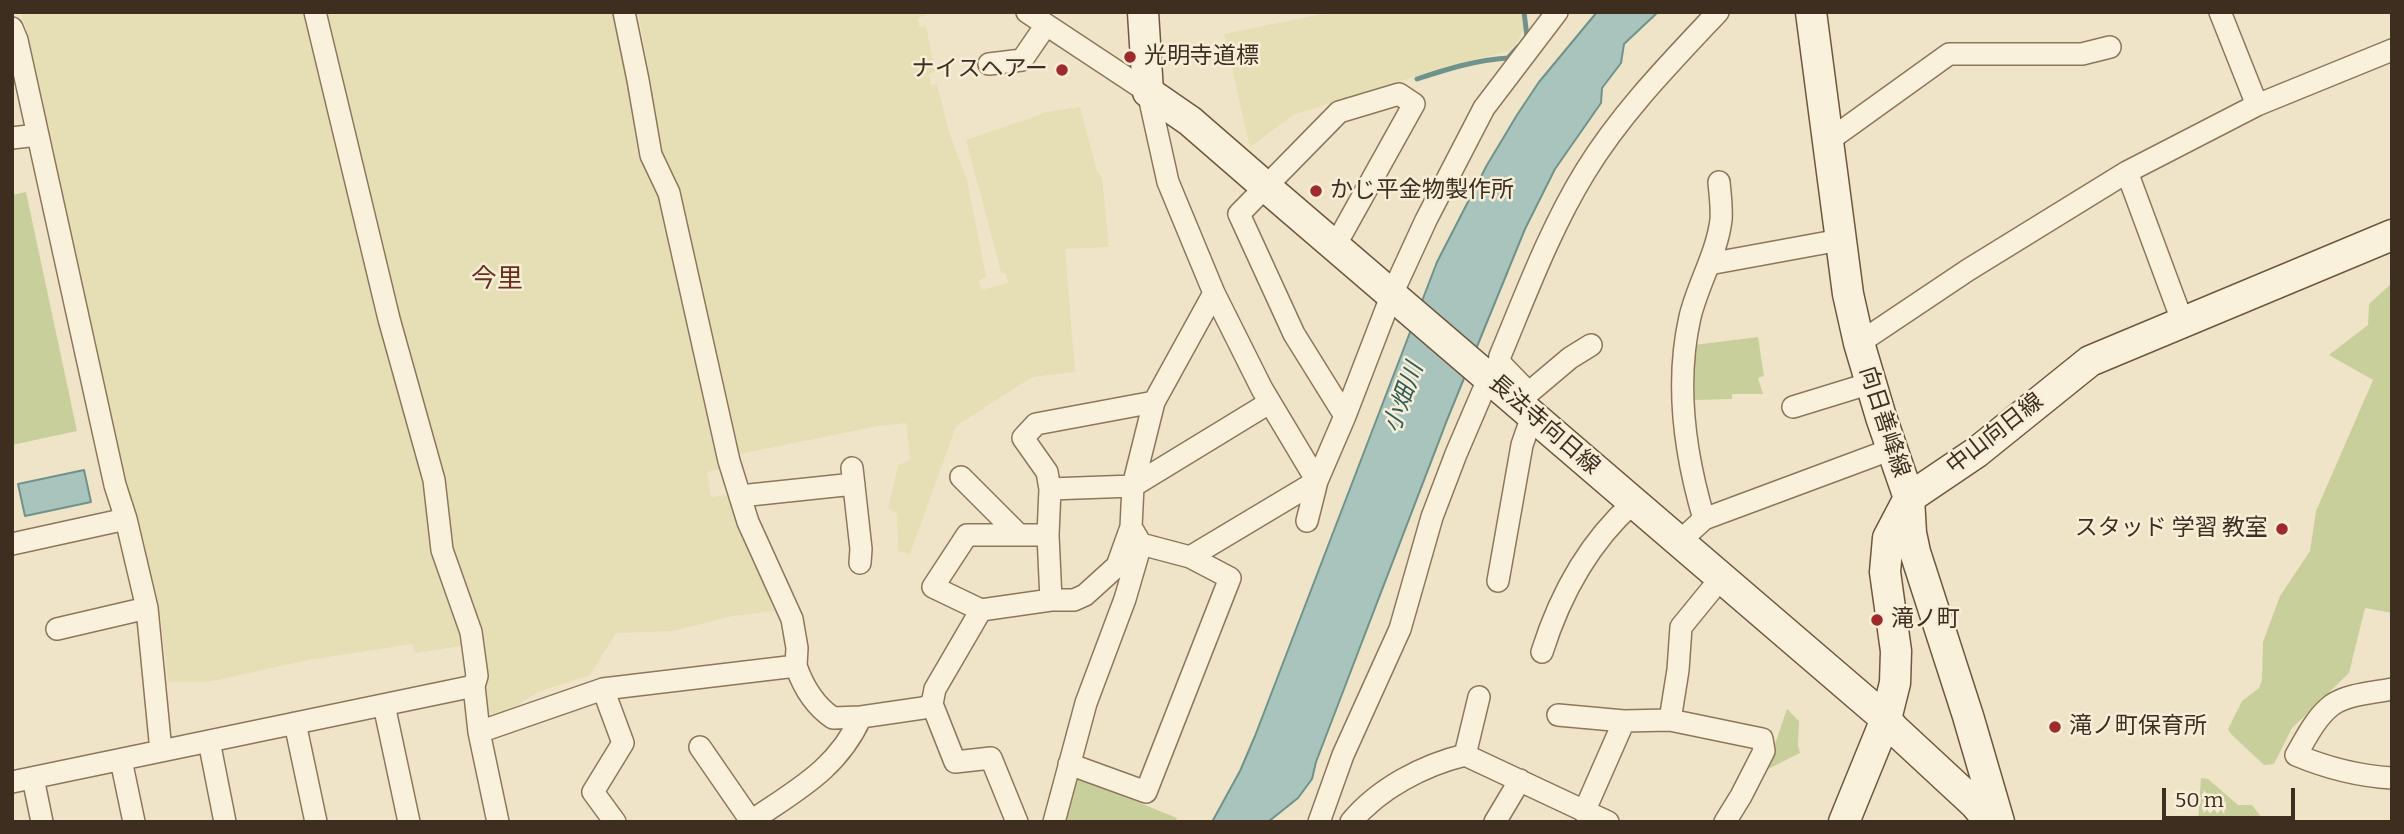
<!DOCTYPE html>
<meta charset="utf-8">
<style>
body{margin:0}
#map{position:relative;width:2404px;height:834px;overflow:hidden;background:#f0e4c8;font-family:Bitter,serif}
canvas{display:block}
.frame{position:absolute;inset:0;border:14px solid #3d2e20;pointer-events:none}
.scale{position:absolute;left:2162px;top:788px;width:133px;height:32px;box-sizing:border-box;border:4px solid #3d2e20;border-top:0;padding-left:9px;font-size:21px;line-height:24px;white-space:nowrap;color:#3d2e20;-webkit-text-stroke:5px #f7eed8;paint-order:stroke}
</style>
<div id="map">
<canvas width="2404" height="834"></canvas>
<div class="frame"></div>
<div class="scale">50 m</div>
</div>
<script>
const ctx = document.querySelector('canvas').getContext('2d');
ctx.lineJoin = 'round';
function fill(path, color) { ctx.fillStyle = color; ctx.fill(path, 'evenodd'); }
function strokePath(path, color, width, dash) { ctx.strokeStyle = color; ctx.lineWidth = width; ctx.lineCap = dash ? 'butt' : 'round'; ctx.setLineDash(dash || []); ctx.stroke(path); }
function label(font, color, halo, rows, align = 'center') {
  ctx.font = font + ' Bitter,"Noto Sans JP",serif'; ctx.lineWidth = 5; ctx.setLineDash([]); ctx.textBaseline = 'middle'; ctx.strokeStyle = halo; ctx.fillStyle = color; for (const [text, x, y, turn = 0] of rows) {
    ctx.save(); ctx.translate(x, y); ctx.rotate((+turn || 0) * Math.PI / 180); ctx.textAlign = isNaN(turn) ? turn : align; if (halo) ctx.strokeText(text, 0, 0); ctx.fillText(text, 0, 0); ctx.restore();
  }
}
fill(new Path2D(`
 M20,12h286l157,624 -2,10 -45,7 -2,-2 -2,-7 -104,16 -100,22h-40l-7,-62 -38,-143 -68,-304 -29,-146z
 M319,12h295l21,95 48,174 38,188 -14,3 4,25 18,-2 45,116 -42,5 -59,15 -57,2 -26,42 -52,17 -29,19 -21,3 -6,-34 -36,-137z
 M638,12h288v3l-8,3 1,9 7,-1 9,46 -6,2 2,11 6,-1 13,51 17,45 19,96 -7,5 2,9 27,-7 -2,-9 -5,-2 -35,-132 85,-29 29,-4 17,64 5,7 7,69 -44,2 10,123 -43,5 -76,49 -46,128 -12,-3 -1,-37 -9,-6 10,-42 12,-7 -4,-36 -28,3 -143,29 -62,-271 -21,-61 -4,-56z
 M1333,12h188l2,17 -6,13 -8,9 -60,15 -156,49 -43,32 -26,-113z`), '#e6deb5');
fill(new Path2D(`
 M26,192l51,239 -65,14v-250z
 M2392,283v330l-27,-5 -16,65 -57,55 -18,36 -10,1 -33,-31 -3,-5 14,-28 17,-13 3,-8 1,-38 17,-46 30,-45 6,-40 57,-131 -44,-25 39,-30 1,-21z
 M1758,337l6,39 -6,2 5,16h-31v5l-37,1 -1,-55z
 M1787,709l12,12 -1,24 2,8 -34,17z
 M1076,777l101,41 -2,4h-113z
 M2201,778l7,1 30,26h14l13,17h-67z`), '#c9cf9b');
const water = new Path2D(`
 M1597,12h61l-34,32 -3,19 -19,25 -1,15 -46,66 -30,60 -78,191 -131,342 -4,17 -14,19 -30,24h-56l28,-51 15,-35 182,-474 50,-97 30,-50 22,-33z
 M84,470l7,32 -66,14 -7,-32z`);
fill(water, '#a9c4bc');
strokePath(water, '#6f938a', 2);
strokePath(new Path2D(`
 M1524,12l3,25 -2,2
 M1417,79c30,-10 59,-19 91,-21l10,-11`), '#6f938a', 5);
const minor = new Path2D(`
 M315,12l74,307 45,161 8,70 29,82 6,44 -3,10 5,46 19,90
 M1027,12l121,80 20,90 46,111 48,96 55,92 -10,40
 M2220,12l37,93
 M12,28l5,12 98,445 11,34 21,89 14,143
 M989,64l33,-4 24,-35
 M12,138l25,-3
 M1828,141l121,-87h133l28,-7
 M2127,172l56,151
 M1335,246l79,-142 -15,-10 -60,18 -100,102 55,120 51,82
 M1709,264l131,-24
 M1214,293l-60,109 -21,84 -2,41 10,17 49,13 127,-76 28,-65 47,-122 34,-74 58,-112 73,-96
 M1859,343l109,-73 159,-98 130,-67 135,-55
 M1529,393l-30,-31 1,-6c26,-62 50,-127 85,-184 36,-59 86,-110 133,-160
 M1519,401l51,-43 21,-13
 M1154,402l-118,22 -13,14 24,34 3,17 83,-3 136,-83
 M1793,407l78,-24
 M852,468l9,81 -1,14
 M961,477l58,58
 M1050,489l-2,46 3,65
 M740,496l114,-12
 M1704,519c-19,-64 -29,-136 -14,-202 8,-33 27,-64 31,-97 1,-12 -1,-26 -2,-38
 M1679,542l25,-23 188,-70
 M12,544l114,-25
 M1498,581l24,-136 10,-29
 M981,610l-48,-23 34,-52h81
 M57,629l90,-21
 M1542,652c18,-57 45,-108 91,-149
 M796,666c7,20 19,40 37,52l28,-1 62,-9 9,-4 3,-15 46,-79 70,-10h23l11,-5 32,-29 14,-39
 M603,689l20,54 -30,49 22,30
 M2392,689c-19,4 -44,5 -60,16 -16,12 -26,33 -36,50 31,13 62,21 96,23
 M932,704l23,58 36,-4 26,64
 M384,705l25,117
 M1558,715l66,6 46,-1 92,19 2,12 -23,45 -16,26
 M1670,720l8,-50 3,-43 40,-49
 M295,723l21,99
 M479,732l124,-43 193,-23 1,-18 -5,-29 -44,-97 -19,-61 -60,-268 -18,-38 -13,-75 -14,-68
 M209,741l16,81
 M700,747l51,74
 M1465,755l14,-58
 M121,760l13,62
 M1069,764l77,28 84,-214 -40,-21
 M33,778l9,44
 M12,782l462,-96
 M1584,812l40,-91
 M750,822c46,-32 87,-52 111,-105
 M1054,822l32,-119 39,-104 16,-55
 M1319,822l24,-67 57,-126 32,-112 24,-63 33,-77
 M1351,822c28,-34 73,-57 114,-67l143,67
 M1495,822l25,-42`);
const secondary = new Path2D(`
 M1143,12l5,80 42,29 76,66 620,532 7,9 82,76 15,18
 M1811,12l37,282 11,49 22,74 28,81 2,35 4,19 53,164 31,106
 M1844,822l42,-103 9,-36 1,-32 -11,-79 3,-34 21,-40 68,-46 113,-91 302,-126`);
strokePath(minor, '#8d765c', 24);
strokePath(secondary, '#6f573f', 33);
strokePath(minor, '#faf1dc', 21);
strokePath(secondary, '#faf1dc', 30);
for (const [x, y, r, color] of [
 [1130,57,7,"#9e2a2b"],
 [1062,70,7,"#9e2a2b"],
 [1316,191,7,"#9e2a2b"],
 [2282,529,7,"#9e2a2b"],
 [1877,620,7,"#9e2a2b"],
 [2055,727,7,"#9e2a2b"]
]) { const dot = new Path2D(); dot.arc(x, y, r, 0, 2 * Math.PI); ctx.fillStyle = color; ctx.fill(dot); strokePath(dot, '#f7eed8', 2.5); }
label('23px', '#3d2e20', '#f7eed8', [
 ["光明寺道標",1144,57],
 ["ナイスヘアー",1048,70,"right"],
 ["かじ平金物製作所",1330,191],
 ["スタッド 学習 教室",2268,529,"right"],
 ["滝ノ町",1891,620],
 ["滝ノ町保育所",2069,727]
], 'left');
label('23px', '#3d2e20', '#f7eed8', [
 ["向日善峰線",1884,422,72],
 ["長法寺向日線",1544,425,41],
 ["中山向日線",1995,434,-38]
]);
label('italic 24px', '#2f5d5a', '#f7eed8', [
 ["小畑川",1404,398,-70]
]);
label('26px', '#6b2e1e', '#f7eed8', [
 ["今里",497,280]
]);
</script>
